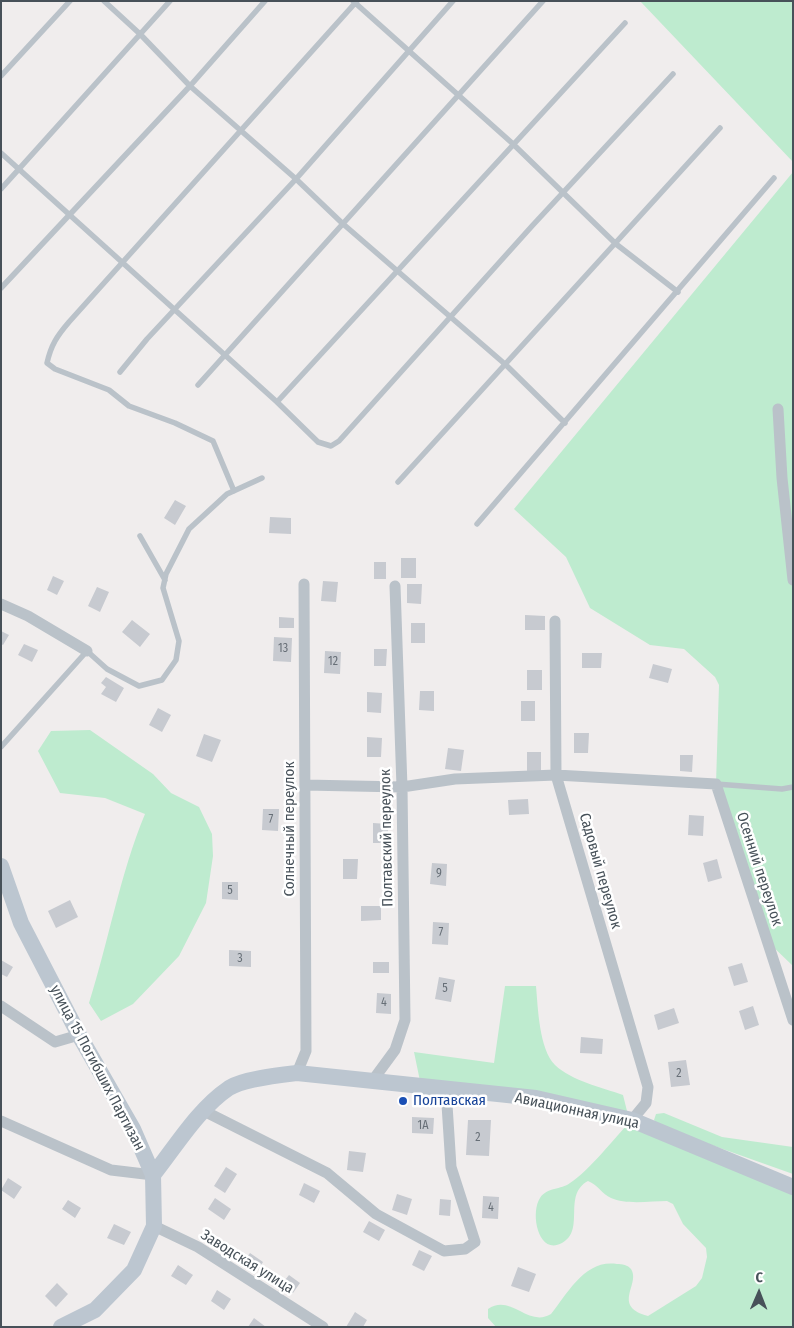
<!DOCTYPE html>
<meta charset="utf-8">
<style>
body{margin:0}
#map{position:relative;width:794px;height:1328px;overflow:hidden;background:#f0eded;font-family:"Fira Sans Condensed",sans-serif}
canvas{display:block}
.frame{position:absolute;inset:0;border:2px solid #475159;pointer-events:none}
.north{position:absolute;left:734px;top:1268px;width:50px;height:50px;-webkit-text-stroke:4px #fff;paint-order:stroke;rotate:1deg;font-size:14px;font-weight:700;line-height:20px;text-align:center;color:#475159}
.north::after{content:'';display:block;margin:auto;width:18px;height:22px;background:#475159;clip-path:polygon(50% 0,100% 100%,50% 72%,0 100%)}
</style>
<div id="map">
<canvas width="794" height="1328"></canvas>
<div class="frame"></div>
<div class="north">С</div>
</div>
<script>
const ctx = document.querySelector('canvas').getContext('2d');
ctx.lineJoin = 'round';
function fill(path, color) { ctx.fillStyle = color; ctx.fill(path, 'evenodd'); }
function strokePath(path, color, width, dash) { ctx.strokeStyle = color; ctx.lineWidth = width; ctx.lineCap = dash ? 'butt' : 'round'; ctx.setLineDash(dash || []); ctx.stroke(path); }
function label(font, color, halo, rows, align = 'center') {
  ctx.font = font + ' "Fira Sans Condensed",sans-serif'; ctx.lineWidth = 5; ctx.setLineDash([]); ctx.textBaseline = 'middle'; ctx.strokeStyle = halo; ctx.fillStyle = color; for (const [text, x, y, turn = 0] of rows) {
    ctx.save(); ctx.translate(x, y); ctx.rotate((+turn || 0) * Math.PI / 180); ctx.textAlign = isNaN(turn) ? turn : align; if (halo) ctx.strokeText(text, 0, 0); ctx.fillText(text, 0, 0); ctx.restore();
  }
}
fill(new Path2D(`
 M640,1h153v161z
 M793,172v794l-26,-25 -51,-157 3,-99 -4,-8 -31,-28 -34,-4 -60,-37 -24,-51 -52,-48z
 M90,730l63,44 18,19 28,14 13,27 1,22 -7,47 -27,53 -46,48 -32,17 -12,-18c20,-63 31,-129 56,-189l-40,-16 -45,-5 -22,-42 13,-20z
 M505,986h31c2,22 3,63 19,79 17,16 46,22 68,30l5,20 -208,-34 -6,-29 80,11z
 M664,1113l58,24 71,10v27l-135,-48 -4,-6 2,-6z
 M632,1120l161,64v143h-297l-8,-9v-9c23,-16 40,19 63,5 17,-21 34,-55 66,-50 5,0 11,1 14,5 10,15 -20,37 17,47l48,-30 6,-8 5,-21 -1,-9 -23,-24 -10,-20 -6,-3c-16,0 -41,4 -56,-3 -9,-4 -13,-13 -23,-17 -26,14 -2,49 -26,62 -24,13 -32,-30 -22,-45 7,-11 21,-8 30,-15 19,-12 45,-46 62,-63z`), '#beebcf');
fill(new Path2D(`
 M175,500l11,6 -11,19 -11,-7z
 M270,517l21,1v16l-22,-1z
 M401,558h15v20h-15z
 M374,562h12v17h-12z
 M53,576l11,5 -7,14 -10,-5z
 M323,581l15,1 -2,20 -15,-1z
 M407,584h15l-1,20 -14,-1z
 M97,587l12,5 -9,20 -12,-6z
 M525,615l20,1v14h-20z
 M279,617l15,1v10h-15z
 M132,620l18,14 -10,13 -18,-15z
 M411,623h14v20h-14z
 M1,631l8,4 -6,10 -2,-1z
 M274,637l18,1 -1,24 -18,-1z
 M24,644l14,6 -6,12 -14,-7z
 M374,649h13l-1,17h-12z
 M325,651l16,1 -1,22 -16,-1z
 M582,653h20l-1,15h-19z
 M653,664l19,5 -4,14 -19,-5z
 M527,670h15v20h-15z
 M106,677l18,11 -8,14 -15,-8 5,-7 -5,-4z
 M420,691h14v20l-15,-1z
 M367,692l15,1 -1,20 -14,-1z
 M521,701h14v20h-14z
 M158,708l13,7 -9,17 -13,-7z
 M574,733h15l-1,20h-14z
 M204,734l17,6 -9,22 -16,-6z
 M367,737l15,1 -1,19h-14z
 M448,748l16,2 -3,21 -16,-2z
 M527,752h14v20h-14z
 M680,755h13l-1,17 -12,-1z
 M528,799l1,15 -20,1 -1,-15z
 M263,809h16l-1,22 -16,-1z
 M689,815l15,1 -1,20 -15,-1z
 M373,823l15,1v19h-15z
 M343,859h15l-1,20h-14z
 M717,859l5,19 -14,4 -5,-19z
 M432,863l15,1 -1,22 -16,-2z
 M222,882h16v18l-16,-1z
 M70,900l8,17 -22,11 -8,-17z
 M361,906h20v14l-20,1z
 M433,922l16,1 -1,22 -16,-1z
 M229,950l22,1v16l-22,-1z
 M1,960l12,7 -6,10 -6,-3z
 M373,962h16v11h-16z
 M742,963l6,19 -14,4 -6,-19z
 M439,977l16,3 -4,22 -16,-3z
 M377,993l14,1v20l-15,-1z
 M753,1006l6,19 -14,5 -6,-19z
 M674,1008l5,15 -21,7 -4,-15z
 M581,1037l22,2 -1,15 -22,-1z
 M686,1060l4,25 -19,2 -3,-25z
 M412,1117l22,1 -1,16 -21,-1z
 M468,1120h23l-2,36 -23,-1z
 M349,1151l17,2 -3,19 -16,-2z
 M226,1167l11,7 -12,19 -11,-7z
 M8,1178l14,9 -8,12 -13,-9z
 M304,1183l16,8 -6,12 -15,-8z
 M397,1194l15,5 -5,16 -15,-5z
 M483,1196l16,1 -1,22 -16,-1z
 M215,1198l16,11 -7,11 -16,-11z
 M440,1199l11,1 -1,16 -11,-1z
 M68,1200l13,8 -6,10 -13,-9z
 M369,1221l16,9 -6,11 -16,-9z
 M114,1224l17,8 -7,13 -17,-7z
 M419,1250l13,6 -8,15 -12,-6z
 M250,1253l13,9 -5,8 -14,-9z
 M178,1265l15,10 -7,10 -15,-9z
 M518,1267l18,7 -7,18 -18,-6z
 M289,1275l11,8 -7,10 -12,-8z
 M57,1283l11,11 -12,13 -11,-11z
 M217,1290l14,9 -7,11 -13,-9z
 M355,1312l12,8 -4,7h-17z
 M254,1318l12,9h-18z`), '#c7cad0');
strokePath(new Path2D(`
 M104,1l36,33 50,52 106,93 46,44 164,142 59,58
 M353,1l159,142 104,101 62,48
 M1,76l69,-75
 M1,153l276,249 41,40 13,4 8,-5 193,-215 141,-152
 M1,189l169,-188
 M1,288l189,-202 75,-85
 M120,372l27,-33 149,-160 157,-178
 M198,385l345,-384
 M277,402l348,-379
 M398,482l322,-354
 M234,491l-21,-50 -38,-18 -46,-17 -20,-16 -54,-21 -8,-6c4,-18 10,-27 22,-41l288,-321
 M477,524l297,-346
 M140,536l25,44
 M1,747l86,-96 20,18 32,17 23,-6 14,-20 3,-19 -16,-53 3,-14 23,-45 38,-35 35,-16
 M716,784l66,5 11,-2`), '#bac2c9', 5.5);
strokePath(new Path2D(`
 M778,409l4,69 11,102
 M1,604l27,12 59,35
 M555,621l1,154 92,312 -2,16 -14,17
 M305,785l97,2 53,-8 101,-4 160,9 77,236
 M1,1006l54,36 24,-7
 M297,1073l9,-22 -2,-467
 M373,1080l22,-30 10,-30 -3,-233 -7,-201
 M204,1111l123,62 49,41 68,37 21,-2 10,-7 -24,-75 -5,-78
 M1,1121l110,49 42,5
 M154,1226l44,21 125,80`), '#bac2c9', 11);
strokePath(new Path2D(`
 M1,866l20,57 58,112 54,94 20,46 1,51 -20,44 -39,40 -34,17
 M153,1175c23,-29 45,-66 76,-87 14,-9 51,-13 68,-15l239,25 96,22 161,67`), '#bcc6d0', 16);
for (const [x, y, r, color] of [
 [403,1101,5,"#1a4fb4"]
]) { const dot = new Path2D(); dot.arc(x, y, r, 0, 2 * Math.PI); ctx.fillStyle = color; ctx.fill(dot); strokePath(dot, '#fff', 2); }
label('12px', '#676f77', null, [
 ["13",283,649],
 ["12",333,662],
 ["7",271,820],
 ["9",439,874],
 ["5",230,891],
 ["7",441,933],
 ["3",240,959],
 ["5",445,989],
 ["4",384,1003],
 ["2",679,1074],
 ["1А",423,1126],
 ["2",478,1138],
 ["4",491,1208]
]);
label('15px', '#475159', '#fff', [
 ["Солнечный переулок",290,829,-90],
 ["Полтавский переулок",387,838,-91],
 ["Осенний переулок",759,869,72],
 ["Садовый переулок",600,871,74],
 ["улица 15 Погибших Партизан",97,1068,62],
 ["Авиационная улица",577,1111,12],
 ["Заводская улица",247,1262,32]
]);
label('15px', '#164399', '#fff', [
 ["Полтавская",413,1101]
], 'left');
</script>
